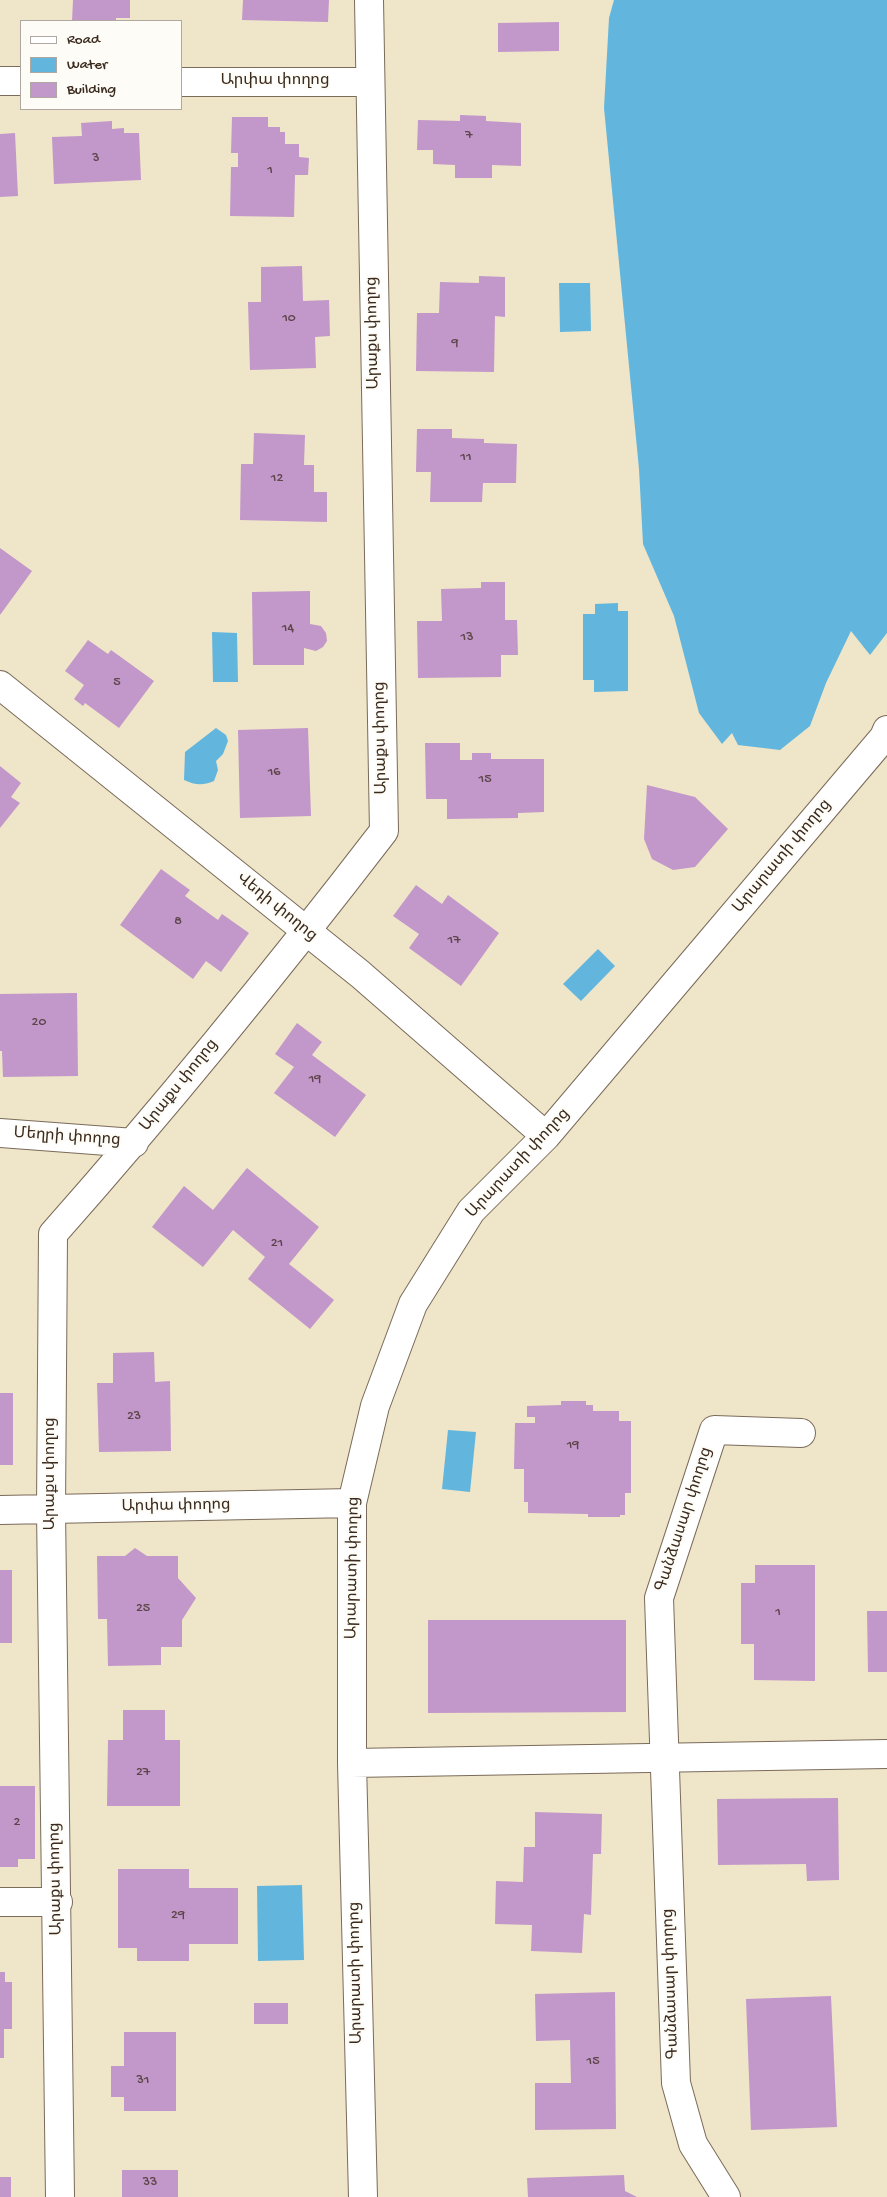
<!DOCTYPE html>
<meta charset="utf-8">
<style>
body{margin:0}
#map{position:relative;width:887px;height:2197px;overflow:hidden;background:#efe5c8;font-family:"Gochi Hand",sans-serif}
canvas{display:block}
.legend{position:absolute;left:20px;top:20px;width:162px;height:90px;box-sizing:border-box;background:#fdfcf7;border:1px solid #afa8a0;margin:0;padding:6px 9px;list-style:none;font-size:15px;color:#3b2a1e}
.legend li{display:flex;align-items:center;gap:10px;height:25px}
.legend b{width:25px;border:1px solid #afa8a0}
</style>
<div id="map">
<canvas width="887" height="2197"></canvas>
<ul class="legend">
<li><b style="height:6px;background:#fff"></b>Road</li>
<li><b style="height:14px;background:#62b6de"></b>Water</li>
<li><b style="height:14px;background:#c297ca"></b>Building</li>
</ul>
</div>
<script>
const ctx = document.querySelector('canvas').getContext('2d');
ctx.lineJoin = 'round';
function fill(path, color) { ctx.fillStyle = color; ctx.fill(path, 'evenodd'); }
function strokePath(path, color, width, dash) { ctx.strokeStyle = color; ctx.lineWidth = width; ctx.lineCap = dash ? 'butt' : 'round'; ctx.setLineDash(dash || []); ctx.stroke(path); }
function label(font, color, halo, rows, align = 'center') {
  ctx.font = font + ' "Gochi Hand","Noto Sans Armenian",sans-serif'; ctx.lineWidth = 4; ctx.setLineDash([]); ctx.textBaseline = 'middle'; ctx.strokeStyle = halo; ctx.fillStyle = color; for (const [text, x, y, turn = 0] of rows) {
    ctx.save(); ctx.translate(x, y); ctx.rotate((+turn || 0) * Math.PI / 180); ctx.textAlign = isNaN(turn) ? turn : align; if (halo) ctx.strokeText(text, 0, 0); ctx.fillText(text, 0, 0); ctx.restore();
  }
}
fill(new Path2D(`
 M614,0h273v633l-17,22 -19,-24 -25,52 -16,43 -30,24 -42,-5 -6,-12 -10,11 -23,-31 -25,-97 -31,-72 -4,-75 -35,-361 5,-90z
 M559,283h31l1,48 -31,1z
 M618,603v8h10v80l-34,1v-12h-11v-66h12v-10z
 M212,632l25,1 1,49h-25z
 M216,728l10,7 2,6 -5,13 -7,7 2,9 -4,11c-12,5 -19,4 -30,-1l1,-28z
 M598,949l17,17 -34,35 -18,-17z
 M448,1430l28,2 -6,60 -28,-3z
 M302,1885l2,75 -46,1 -1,-75z`), '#62b6de');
fill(new Path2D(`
 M73,0h57v18h-14v3h-44z
 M243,0h86l-1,22 -86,-2z
 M559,22v29l-61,1v-29z
 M460,115l26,1v5l35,2v43l-29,-1v13h-37v-13l-22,-1v-14h-16l1,-30 42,1z
 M232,117h36v10h12v5h5v12h14v13l10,1 -1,17h-13l-1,42 -64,-1 1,-49h7v-14h-7z
 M112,121v8l12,-1v5h15l2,47 -87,4 -2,-47 30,-1 -1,-13z
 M15,133l3,63 -18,1v-63z
 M302,266l1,35 26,-1 1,36 -15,1 1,31 -66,2 -2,-68h13v-35z
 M479,276l26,1v40l-10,-1 -1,56 -78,-1 1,-58h22l1,-31 39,1z
 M417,429h35v9l32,1v4l33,1 -1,39h-33l-1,19h-52l1,-30h-15z
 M254,433l51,2 -1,30h10v27h13v30l-87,-2 1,-56h12z
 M0,548l32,23 -32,44z
 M481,582h24v38h12l1,35h-17v22l-83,1 -1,-57h25l-1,-32 40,-1z
 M310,591v33l11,2 5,7 1,8 -4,6 -7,4 -12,-3v17h-51l-1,-73z
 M88,640l20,14 3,-4 43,31 -35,47 -34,-25 -2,3 -9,-7 10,-14 -19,-14z
 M308,728l3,88 -71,2 -2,-88z
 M425,743h35v17h12v-7h19v6h53v53l-26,1v5l-71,1v-20h-21z
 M0,766l21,17 -10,14 9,6 -20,25z
 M647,785l48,12 33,32 -33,38 -22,3 -21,-11 -8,-20z
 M161,869l29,21 -5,6 33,24 4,-6 27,19 -28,39 -15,-11 -13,18 -73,-54z
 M416,885l26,19 6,-9 51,38 -38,53 -52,-38 10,-14 -26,-18z
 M77,993l1,83 -75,1 -1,-26h-2v-57z
 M297,1023l25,19 -10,13 54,40 -31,42 -61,-44 20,-26 -19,-13z
 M247,1168l72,59 -30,37 45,36 -24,29 -62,-50 17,-22 -32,-27 -30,37 -51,-40 32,-41 29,24z
 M154,1352l1,30 15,-1 1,70 -72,1 -2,-69h16v-30z
 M0,1393h13v72h-13z
 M561,1401h25v4h7v6h26v10h12v72h-6v22h-5v2h-32v-3l-60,-1v-11h-4v-33h-10l1,-46h20v-6h-8v-11l34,-1z
 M135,1548l12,8h31v22l18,20 -14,22v27h-21v18l-53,1 -1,-47h-9l-1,-63h28z
 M755,1565h60v116l-61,-1v-36h-13v-61h14z
 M0,1570h12v73h-12z
 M867,1611h20v61h-19z
 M428,1620h198v92l-198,1z
 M123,1710h42v30h15v66h-73l1,-66h15z
 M0,1786h35v73h-17v8h-18z
 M838,1798l1,82 -32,1 -1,-17 -88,1 -1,-66z
 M535,1812l67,2 -1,40h-8l-2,61 -7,-1 -2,39 -51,-2 1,-26 -37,-1 1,-43 27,1 1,-35h11z
 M118,1869h71v19h49v56h-49v17h-52v-13h-19z
 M0,1972h5v10h7v47h-8v29h-4z
 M615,1992l1,137 -81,1v-47h36l-1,-43 -34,1 -1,-47z
 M831,1996l6,131 -86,3 -5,-131z
 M254,2003h34v21h-34z
 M124,2032h52v79h-52v-14h-13v-31h13z
 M122,2170h56v27h-56z
 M624,2175l1,16 12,6h-109l-1,-19z
 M0,2177h11v20h-11z`), '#c297ca');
const minor = new Path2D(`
 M0,81h21
 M181,82h189
 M0,685l360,289 186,162
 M0,1133l134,10
 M0,1510l352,-7
 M352,1763l535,-9
 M0,1902h58
 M60,2197l-9,-687 2,-276c115,-130 225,-265 331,-403l-15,-831
 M363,2197l-11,-434v-260l23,-97 38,-102 58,-93 75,-75 338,-399 3,-7
 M726,2197l-33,-53 -17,-61 -17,-485 55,-168 87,3`);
strokePath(minor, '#7a6b5a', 30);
strokePath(minor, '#fff', 28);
label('14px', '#5d4549', null, [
 ["7",469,136],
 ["3",96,159],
 ["1",270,171],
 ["10",289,319],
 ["9",455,344],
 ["11",466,458],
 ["12",277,479],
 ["14",288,629],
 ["13",467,638],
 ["5",117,683],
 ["16",274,773],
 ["15",485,780],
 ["8",178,922],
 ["17",454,941],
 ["20",39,1023],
 ["19",315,1080],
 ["21",277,1244],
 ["23",134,1417],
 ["19",573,1446],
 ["25",143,1609],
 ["1",778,1613],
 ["27",143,1773],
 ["2",17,1823],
 ["29",178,1916],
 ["15",593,2062],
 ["31",143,2081],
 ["33",150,2183]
]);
label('16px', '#3b2a1e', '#fdfcf7', [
 ["Արփա փողոց",275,82],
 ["Արաքս փողոց",374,333,-91],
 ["Արաքս փողոց",382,738,-91],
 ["Արարատի փողոց",783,857,-50],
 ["Վեդի փողոց",276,908,39],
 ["Արաքս փողոց",180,1086,-51],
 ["Մեղրի փողոց",67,1138,4],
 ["Արարատի փողոց",519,1164,-47],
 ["Արաքս փողոց",52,1474,-90],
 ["Արփա փողոց",176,1507,-1],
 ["Գանձասար փողոց",685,1520,-72],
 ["Արարատի փողոց",354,1568,-89],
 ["Արաքս փողոց",57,1879,-91],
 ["Արարատի փողոց",357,1973,-91],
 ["Գանձասար փողոց",672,1984,-92]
]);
</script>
